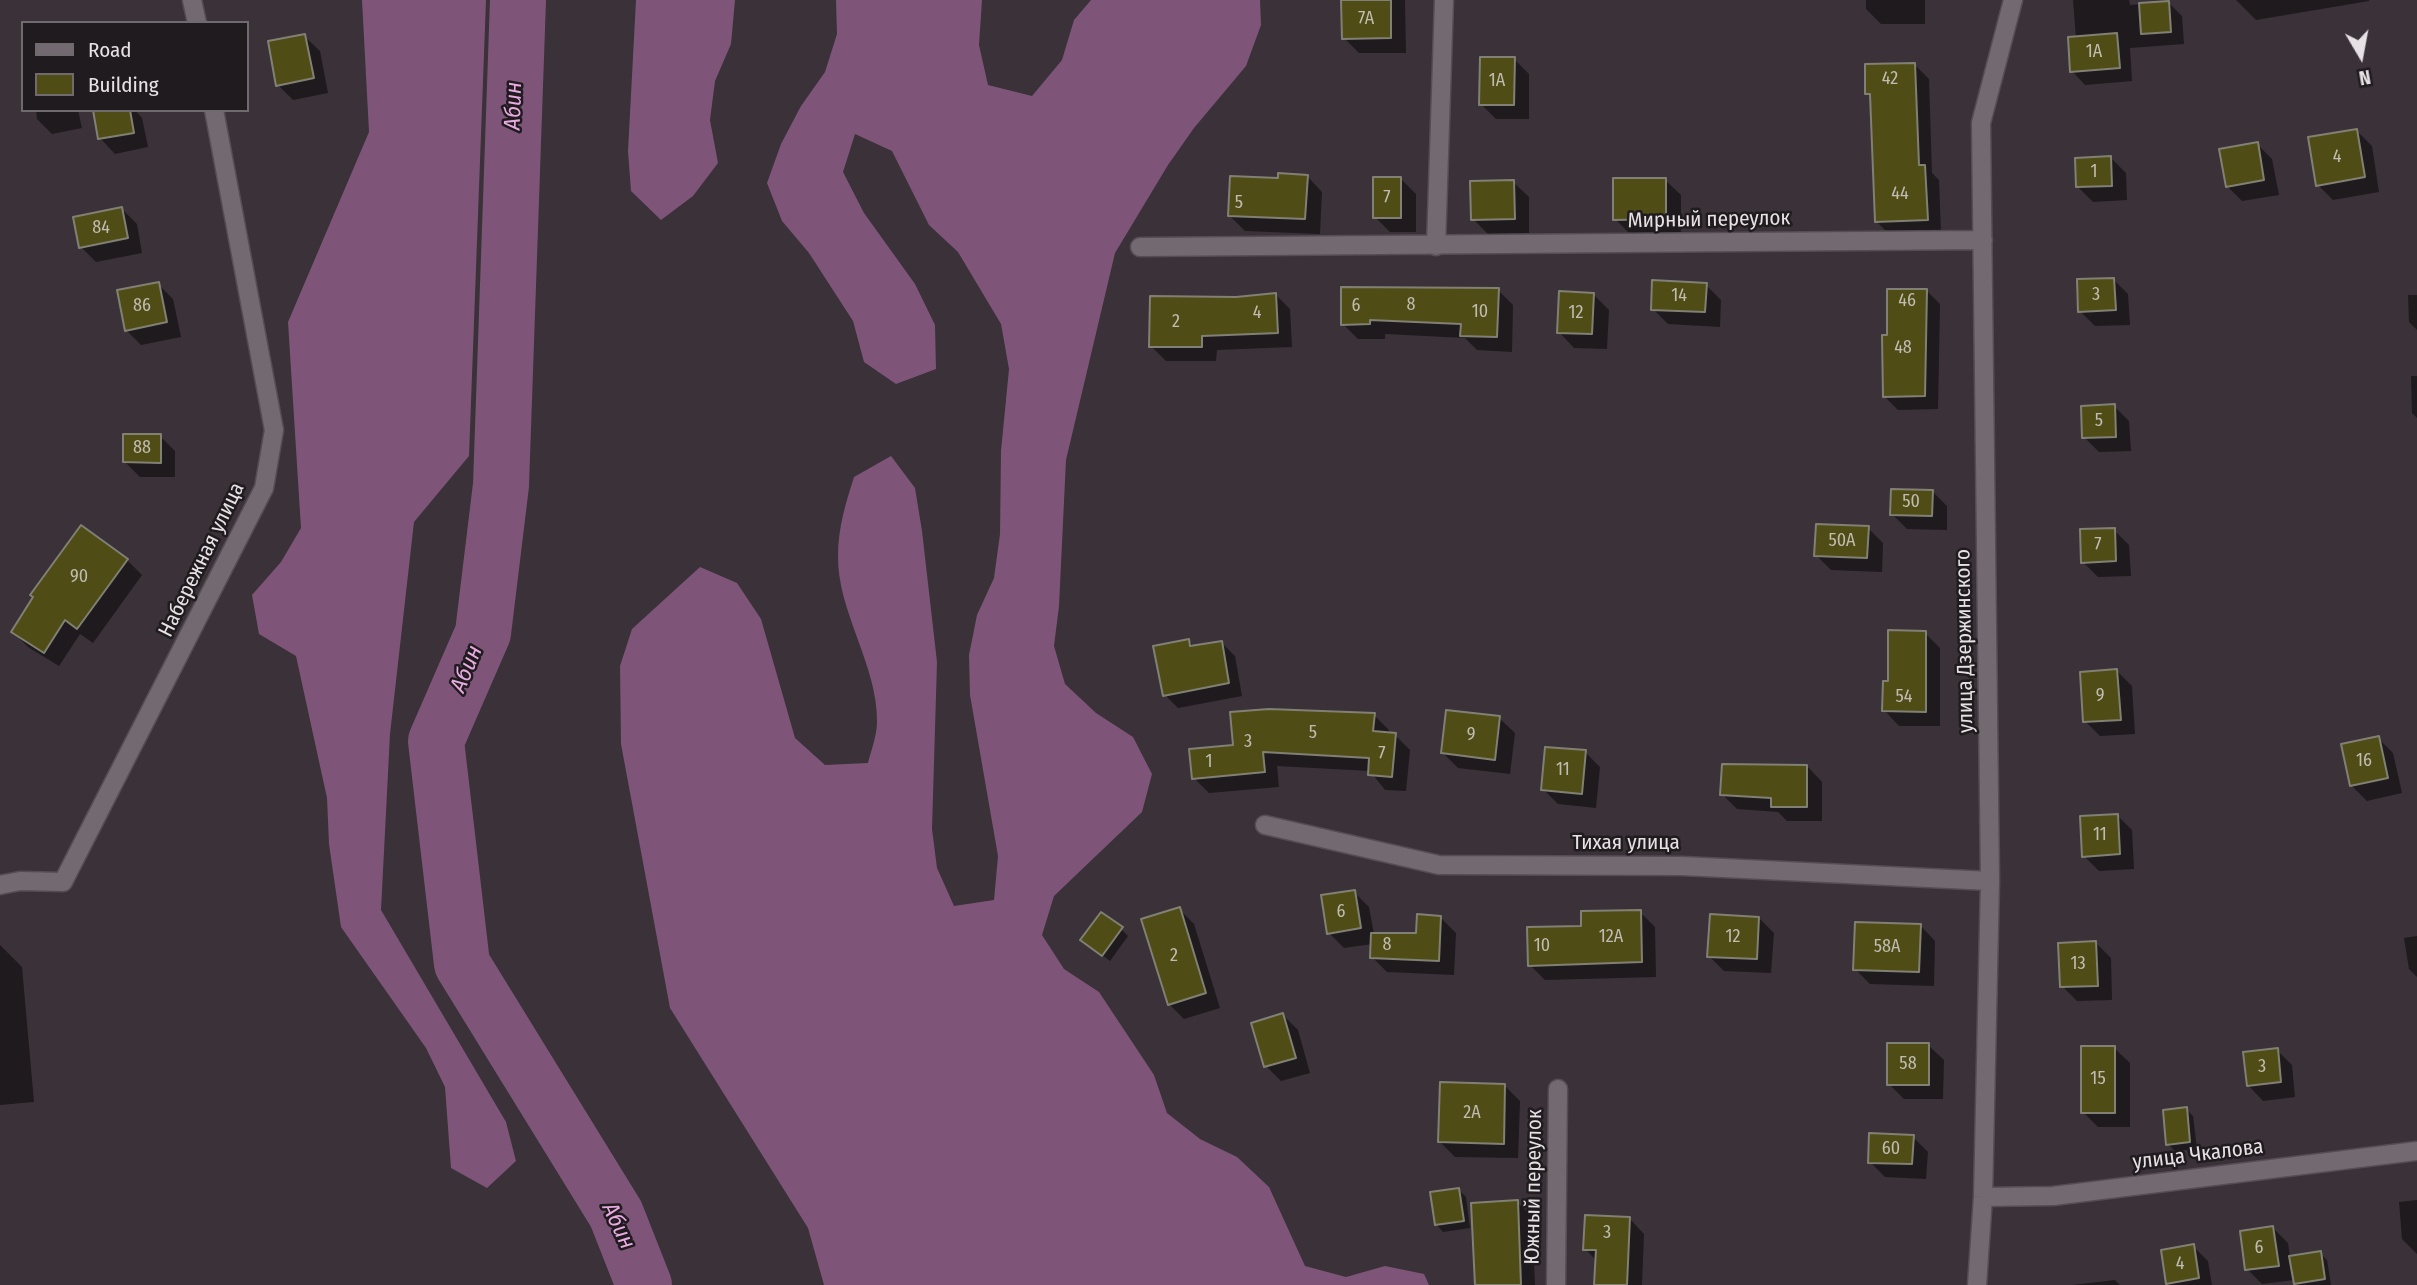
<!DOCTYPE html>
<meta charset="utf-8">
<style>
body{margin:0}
#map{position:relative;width:2417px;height:1285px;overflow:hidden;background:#3a3139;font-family:"Fira Sans Condensed",sans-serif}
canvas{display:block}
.legend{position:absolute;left:21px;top:21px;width:228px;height:91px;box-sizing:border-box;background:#1f1b1e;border:2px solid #6f6a6e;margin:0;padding:9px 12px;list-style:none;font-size:21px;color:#e7e1e6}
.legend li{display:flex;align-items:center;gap:14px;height:35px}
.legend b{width:35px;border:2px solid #6f6a6e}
.north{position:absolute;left:2326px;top:21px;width:70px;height:70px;-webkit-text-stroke:5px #1f1b1e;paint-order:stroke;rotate:170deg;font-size:19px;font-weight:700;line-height:28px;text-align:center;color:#e7e1e6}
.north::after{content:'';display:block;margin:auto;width:24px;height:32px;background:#e7e1e6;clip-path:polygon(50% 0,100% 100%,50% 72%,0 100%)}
</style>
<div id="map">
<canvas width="2417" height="1285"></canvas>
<ul class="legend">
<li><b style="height:9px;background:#736971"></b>Road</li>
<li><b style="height:19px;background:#4f4c15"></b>Building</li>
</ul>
<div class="north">N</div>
</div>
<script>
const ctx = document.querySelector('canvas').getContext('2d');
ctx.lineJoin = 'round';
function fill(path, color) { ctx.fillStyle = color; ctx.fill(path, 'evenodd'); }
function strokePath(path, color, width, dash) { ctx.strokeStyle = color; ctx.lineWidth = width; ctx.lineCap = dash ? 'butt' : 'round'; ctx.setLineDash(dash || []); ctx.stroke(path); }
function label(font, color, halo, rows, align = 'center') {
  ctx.font = font + ' "Fira Sans Condensed",sans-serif'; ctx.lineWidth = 5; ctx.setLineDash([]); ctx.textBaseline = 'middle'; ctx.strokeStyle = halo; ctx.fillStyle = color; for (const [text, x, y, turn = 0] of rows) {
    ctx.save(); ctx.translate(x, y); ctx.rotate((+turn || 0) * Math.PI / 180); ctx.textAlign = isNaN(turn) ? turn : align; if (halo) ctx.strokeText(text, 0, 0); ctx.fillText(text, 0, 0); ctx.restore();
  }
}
fill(new Path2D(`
 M362,0h124l-17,456 -55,66 -24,212 -9,176 125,212 10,39 -29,27 -36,-20 -6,-81 -19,-39 -85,-121 -12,-83 -2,-46 -31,-142 -37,-22 -7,-39 29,-33 20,-34 -13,-206 81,-190z
 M636,0h99l-4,44 -16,37 -5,39 8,43 -25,33 -32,24 -30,-29 -3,-40z
 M836,0h146l-3,45 9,40 44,11 30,-36 12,-40 17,-20h169l1,25 -15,41 -52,62 -26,37 -53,88 -49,207 -7,146 -5,40 11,38 31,29 37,24 19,37 -10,38 -88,84 -12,39 22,34 35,23 55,83 13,38 33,26 37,18 32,30 36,79 41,11 39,-11 39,8 5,11h-605l-16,-57 -138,-220 -49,-264 -1,-78 12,-37 68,-62 37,16 24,36 34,119 30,27 43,-2c3,-12 9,-28 9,-41 1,-57 -40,-110 -39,-167 0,-27 8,-53 16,-78l37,-21 24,32 7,43 15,131 -5,167 5,39 17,38 40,-6 4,-44 -28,-161 -1,-40 8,-40 17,-37 6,-44 1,-83 8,-82 -8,-45 -43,-72 -29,-27 -37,-74 -37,-17 -12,38 21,41 51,71 20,41 1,44 -40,15 -32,-22 -11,-41 -44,-68 -27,-32 -15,-38 14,-39 20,-38 24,-34 12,-38z`), '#7e5578');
fill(new Path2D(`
 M1344,0h61l1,53h-47l-15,-15z
 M1866,0h59v24h-44l-15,-15z
 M2073,0h56l1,5 38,-3 14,14 2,28 -54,4 2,33 -47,4 -13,-14 4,-33z
 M2236,0h133v1l-113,19z
 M304,36l16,15 8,42 -35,7 -15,-15z
 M1514,59l15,15v45h-33l-15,-15z
 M1915,65l14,14 3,94 7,7 2,53 -50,3 -14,-14 -5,-124 -5,-5z
 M36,110h42l4,18 -30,6 -15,-15z
 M95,110h40l7,8 6,29 -33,7 -15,-16z
 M2357,131l15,15 7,46 -46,8 -15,-15z
 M2257,144l15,15 7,36 -37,6 -15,-15z
 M2111,158l15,15 1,27 -34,2 -15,-15z
 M1307,176l15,16 -2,42 -75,-3 -15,-15z
 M1401,179l15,15v38h-26l-15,-15z
 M1665,180l16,15v39h-51l-15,-15z
 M1513,182l16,15v36l-41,1 -15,-15z
 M122,209l15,15 5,29 -46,9 -15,-15z
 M2113,279l15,15 2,31 -35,1 -15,-15z
 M158,284l15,15 8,38 -40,8 -15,-15z
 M1706,285l15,15 -1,27 -52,-3 -15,-15z
 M1498,290l15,15 -1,47 -35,-2 -12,-12 -80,-4v5h-27l-15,-15z
 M1926,290l14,14 -2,105 -40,1 -14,-14 5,-59z
 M1275,294l15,15 2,38 -75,3 -1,11h-50l-15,-15 85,-48z
 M1593,294l16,16 -2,39 -33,-1 -15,-16z
 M2408,295h9v35l-8,-8z
 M2411,376h6v42l-5,-5z
 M2114,406l15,15 2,30 -32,1 -15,-15z
 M160,436l15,15v26h-35l-15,-15z
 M1932,491l15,15v24l-40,-1 -15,-15z
 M1868,528l15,15 -1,29 -51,-2 -15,-15z
 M2114,530l15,15 2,31 -33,1 -15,-15z
 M127,560l15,15 -49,68 -13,-9 -21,32 -31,-19 -15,-15z
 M1925,633l15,15v78h-41l-15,-16 6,-27z
 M1189,641l6,6 27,-4 13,13 7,40 -64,12 -13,-13z
 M2117,671l15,15 3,48 -35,2 -15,-15z
 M1374,715l15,15v4l6,1 15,15 -4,41 -21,-1 -15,-19 -93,-5 2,21 -70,6 -15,-15 41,-32z
 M1499,718l16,15 -5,41 -52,-6 -15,-15z
 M2378,738l15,15 9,40 -35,8 -15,-15z
 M1585,752l15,15 -4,41 -38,-4 -15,-15z
 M1807,766l15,16v39h-35l-9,-9 -41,-3 -15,-15z
 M2117,815l15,15 2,39 -35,2 -15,-15z
 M1354,892l15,15 5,27h43l24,-16 15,15 -2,42 -67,-3 -15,-15v-13l-28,4 -15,-15z
 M1179,909l15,15 26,84 -36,11 -15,-15z
 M1640,912l15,15 1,50 -111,3 -15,-15 53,-37z
 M1759,918l15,15 -3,40 -47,-2 -15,-15z
 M1920,925l15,16 -1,45 -64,-2 -15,-15z
 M1121,929l7,7 -18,25 -20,-15z
 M2417,936v41l-8,-8 -5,-31z
 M2096,943l15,15 1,42 -35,1 -15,-15z
 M0,945l22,22 12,135 -34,3z
 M1283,1015l15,15 12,43 -29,8 -15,-15z
 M1928,1045l16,15 -1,39h-39l-15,-15z
 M2114,1048l16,15v64h-32l-15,-15z
 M2277,1050l15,15 3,32 -32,4 -15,-16z
 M1505,1086l15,15 -2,57 -63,-1 -15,-15z
 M2186,1109l7,7 4,33 -22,2 -7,-7z
 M1913,1137l15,15 -2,27 -41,-2 -15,-15z
 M1459,1190l7,7 4,31 -27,4 -7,-8z
 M2417,1200v54l-15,-15 -3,-37z
 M1517,1202l15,15 3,68h-58z
 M1629,1218l15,16 -2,51h-46l2,-23 -13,-13z
 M2273,1228l15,15 2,14 30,-4 7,7 4,25h-34l-2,-5 -33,4 -15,-15z
 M2193,1246l15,15 4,24h-42l-2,-2z
 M2115,1280l5,5h-48z`), '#0007');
strokePath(new Path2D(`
 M518,0l-17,485 -18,148 -47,108 26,223 154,250 28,71`), '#7e5579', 56);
const building = new Path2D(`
 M1341,0h50v38l-49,1z
 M2169,1l2,31 -30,2 -2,-31z
 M2117,33l3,35 -50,4 -2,-35z
 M305,34l9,44 -38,8 -8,-45z
 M1480,57h35l-1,48h-35z
 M1915,63l4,102h6l3,55 -53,2 -5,-128h-5v-30z
 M93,110h37l4,23 -36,6z
 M2357,129l8,48 -49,9 -8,-49z
 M2258,142l6,38 -38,7 -7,-38z
 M2111,156l1,30 -36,1 -1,-29z
 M1278,173l30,2 -3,44 -77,-3 2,-40 48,2z
 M1373,177h28v41h-28z
 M1613,178h53v41l-53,1z
 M1514,180l1,39 -44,1 -1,-39z
 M122,207l6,31 -49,10 -6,-31z
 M2114,278l2,32 -38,2 -1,-33z
 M1652,280l55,3 -2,29 -54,-2z
 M159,282l8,40 -42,9 -8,-41z
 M1341,287l158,1 -2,49 -37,-1 1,-12 -91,-4v4l-29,1z
 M1887,289h40l-2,107 -42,1 -1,-62h5z
 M1559,291l35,2 -2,41 -35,-1z
 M1276,293l2,40 -76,3v11h-53l1,-51 86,1z
 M2115,404l1,33 -34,1 -1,-32z
 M123,434h38v29l-38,-1z
 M1891,489l42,1 -1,26 -42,-1z
 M1816,524l53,2 -2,32 -53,-2z
 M81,525l47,34 -51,70 -12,-9 -21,33 -33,-21 22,-35 -3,-2z
 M2115,528l1,33 -35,2 -1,-34z
 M1888,630l38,1v81l-44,-1 1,-30h5z
 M1189,639l1,7 32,-5 7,42 -66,13 -10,-50z
 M2117,669l4,51 -38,2 -3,-50z
 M1269,709l106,4 -2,18 23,2 -4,44 -24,-2 1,-17 -106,-6 2,20 -73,7 -3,-30 44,-4 -3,-33z
 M1446,710l54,6 -5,44 -54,-7z
 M2379,736l9,42 -38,8 -9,-42z
 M1545,747l41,3 -4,44 -41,-4z
 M1722,764l85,1v42h-36v-9l-51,-3z
 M2118,814l2,40 -38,3 -2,-41z
 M1355,890l6,38 -34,6 -6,-39z
 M1180,907l26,86 -38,12 -27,-86z
 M1641,910l1,52 -114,4 -1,-39 54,-1v-15z
 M1101,912l22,15 -21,29 -22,-16z
 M1417,914l24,2 -2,45 -69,-3 1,-25h45z
 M1710,914l49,3 -2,42 -50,-2z
 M1855,922l66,2 -2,48 -66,-2z
 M2096,941l2,45 -38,1 -2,-44z
 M1283,1013l13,45 -32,9 -13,-44z
 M1887,1043h42v42h-42z
 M2081,1046h34v67h-34z
 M2278,1048l3,34 -34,4 -4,-34z
 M1440,1082l65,2 -1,60 -66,-2z
 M2187,1107l3,35 -24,3 -3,-35z
 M1869,1133l45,2 -2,29 -44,-1z
 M1459,1188l5,33 -29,4 -5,-33z
 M1518,1200l3,85h-46l-4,-82z
 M1585,1215l45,2 -3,68h-33l2,-35h-13z
 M2273,1226l6,40 -34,4 -5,-39z
 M2194,1244l5,34 -33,6 -5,-34z
 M2321,1251l4,28 -31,5 -5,-28z`);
fill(building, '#4f4c15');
strokePath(building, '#808074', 2);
const minor = new Path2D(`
 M192,0l5,23
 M1436,246l8,-246
 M1140,247l843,-7
 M1265,825l174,40 243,1 308,15
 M0,885l20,-4 43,1 201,-394 10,-58 -60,-320
 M1983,1197l70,-1 364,-45
 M1556,1285l2,-196
 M1977,1285l6,-88 7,-316 -9,-758 32,-123`);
strokePath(minor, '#544d53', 21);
strokePath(minor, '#736971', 18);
label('18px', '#c1bcb2', null, [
 ["7А",1366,19],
 ["1А",2094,52],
 ["42",1890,79],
 ["1А",1497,81],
 ["4",2337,157],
 ["1",2094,172],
 ["44",1900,194],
 ["7",1387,198],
 ["5",1239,203],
 ["84",101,228],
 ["3",2096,295],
 ["14",1679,296],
 ["46",1907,301],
 ["8",1411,305],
 ["86",142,306],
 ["6",1356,306],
 ["10",1480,312],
 ["4",1257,313],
 ["12",1576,313],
 ["2",1176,322],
 ["48",1903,348],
 ["5",2099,421],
 ["88",142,448],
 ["50",1911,502],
 ["50А",1842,541],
 ["7",2098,545],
 ["90",79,577],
 ["9",2100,696],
 ["54",1904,697],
 ["5",1313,733],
 ["9",1471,735],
 ["3",1248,742],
 ["7",1382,754],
 ["16",2364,761],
 ["1",1209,762],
 ["11",1563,770],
 ["11",2100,835],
 ["6",1341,912],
 ["12А",1611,937],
 ["12",1733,937],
 ["8",1387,945],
 ["10",1542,946],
 ["58А",1887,947],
 ["2",1174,956],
 ["13",2078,964],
 ["58",1908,1064],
 ["3",2262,1067],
 ["15",2098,1079],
 ["2А",1472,1113],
 ["60",1891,1149],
 ["3",1607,1233],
 ["6",2259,1248],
 ["4",2180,1264]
]);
label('21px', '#e7e1e6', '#1f1b1e', [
 ["Мирный переулок",1709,220,-1],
 ["Набережная улица",202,560,-64],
 ["улица Дзержинского",1965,641,-91],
 ["Тихая улица",1626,843],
 ["улица Чкалова",2198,1155,-7],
 ["Южный переулок",1534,1187,-89]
]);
label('italic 23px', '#e9a9e1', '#1f1b1e', [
 ["Абин",514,106,-88],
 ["Абин",467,669,-67],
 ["Абин",618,1226,65]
]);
</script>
